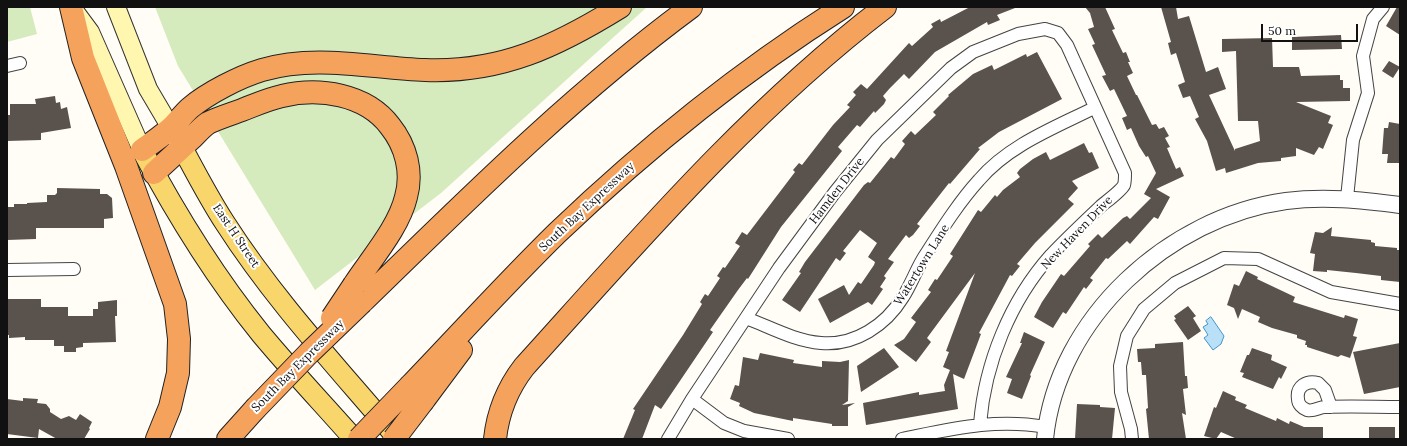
<!DOCTYPE html>
<style>
body{margin:0}
#map{position:relative;width:1407px;height:446px;overflow:hidden;background:#fffdf5;font-family:Lora,serif}
canvas{display:block}
.frame{position:absolute;inset:0;border:8px solid #111;pointer-events:none}
.scale{position:absolute;left:1261px;top:24px;width:97px;height:18px;box-sizing:border-box;border:2px solid #111;border-top:0;padding-left:5px;font-size:12px;line-height:14px;white-space:nowrap;color:#111;-webkit-text-stroke:3px #fff;paint-order:stroke}
</style>
<div id="map">
<canvas width="1407" height="446"></canvas>
<div class="frame"></div>
<div class="scale">50 m</div>
</div>
<script>
const ctx = document.querySelector('canvas').getContext('2d');
ctx.lineJoin = 'round';
function fill(path, color) { ctx.fillStyle = color; ctx.fill(path, 'evenodd'); }
function strokePath(path, color, width, dash) { ctx.strokeStyle = color; ctx.lineWidth = width; ctx.lineCap = dash ? 'butt' : 'round'; ctx.setLineDash(dash || []); ctx.stroke(path); }
function label(font, color, halo, rows, align = 'center') {
  ctx.font = font + ' Lora,serif'; ctx.lineWidth = 4; ctx.setLineDash([]); ctx.textBaseline = 'middle'; ctx.strokeStyle = halo; ctx.fillStyle = color; for (const [text, x, y, turn = 0] of rows) {
    ctx.save(); ctx.translate(x, y); ctx.rotate((+turn || 0) * Math.PI / 180); ctx.textAlign = isNaN(turn) ? turn : align; if (halo) ctx.strokeText(text, 0, 0); ctx.fillText(text, 0, 0); ctx.restore();
  }
}
fill(new Path2D(`
 M7,7h23l7,27 -30,8z
 M155,7h492l-206,186 -126,97 -137,-224z`), '#d5ebbd');
const water = new Path2D(`
 M1211,317l13,19 -3,8 -8,6 -9,-12 4,-3 -5,-8 5,-3 -2,-3z`);
fill(water, '#b9e0f7');
strokePath(water, '#3f96cf', 1);
fill(new Path2D(`
 M970,7l45,1 -18,7 3,5 -12,5 -1,-3 -52,30 -26,27 -5,-5 -14,14 -7,8 3,4 -2,4 -9,9 -1,-2 -14,16 -3,-2 -19,22 4,4 -61,76 -33,52 -1,-1 -9,12 -28,40 3,2 -52,77 -6,-4 -13,34h-19l12,-29 -2,-1 50,-74 19,-31 -2,-2 5,-8 3,2 12,-18 -3,-2 6,-9 2,1 15,-22 -5,-3 7,-11 5,3 48,-63 -2,-2 6,-7 3,2 31,-40 17,-18 -3,-2 9,-10 -3,-3 8,-8 6,5 42,-46 3,3 21,-19 -2,-3 9,-5 1,3z
 M1085,7h20l10,22 -3,1 11,23 3,-1 4,10h-2l5,11 -6,3 9,19h1l15,30 4,-1 3,5 5,-2 5,9 -4,2 5,9 -3,1 9,21 4,-2 4,9 -28,13 14,8 -12,22 -4,-2 -24,27 -3,-3 -19,18 -2,-1 -16,20 3,2 -7,9 -2,-2 -18,27 -3,-2 -10,16 -19,-11 8,-15 19,-28 3,2 26,-30 -2,-2 10,-10 4,4 21,-20 4,-2 3,3 21,-21 -7,-4 12,-21 -8,-17 -2,1 -7,-11 -8,-18 -4,2 -5,-12 5,-2 -13,-27 -4,2 -8,-15 4,-1 -14,-30 3,-1 -7,-15 6,-2 -4,-14z
 M1161,7h15l2,12 11,-3 17,56 12,-5 8,22 -17,6 26,56v-2l25,-8 -2,-20h-20l-2,-70 -14,1v-13l50,-1 1,29h26l2,9 39,-1v5h3v8h7v13l-54,1 35,14 -3,7 5,2 -10,24 -4,-2 -5,8 -18,-7v8l-15,2v3l-23,2 -32,10 -1,-5 -9,3 -9,-30 -12,-22 4,-2 -9,-21 -7,2 -5,-13 7,-3 -9,-29 -5,2 -3,-12 3,-1z
 M1397,7h3v28l-14,-9z
 M1341,35l1,14 -50,1v-13z
 M1037,52l25,47 -63,33 -21,16 2,1 -30,35 -1,-1 -32,41 3,2 -7,9 -4,3 -3,-3 -18,24 6,3 -10,14 2,2 -6,9 3,2 -11,16 -4,-3 -38,21 -12,-24 26,-14 5,10 9,-13 3,2 13,-19 1,-3 -7,-5 9,-14 -17,-13 -17,21 3,2 -6,8 -4,-3 -36,54 -18,-12 19,-27 -2,-1 6,-10 59,-77 4,-3 2,1 21,-26 3,2 11,-15 -3,-3 9,-10 4,4 21,-20 -3,-3 16,-16 -1,-1 25,-21 19,-9 2,5 32,-16 1,3z
 M1389,61l11,6 -7,11 -11,-7z
 M55,96l1,7 4,-1 1,7 6,-2 4,21 -30,5v7l-34,1v-26h3v-11h26l-1,-5z
 M1389,122l11,2v39h-13l1,-9h-6l2,-26h4z
 M1084,143l5,10 3,-1 7,16 -27,13 6,7 -10,11 6,5 -39,39 -18,21 3,2 -8,10 -2,-1 -31,58 2,1 -17,45 -11,-5 5,35 -92,16 -3,-22 56,-11v3l26,-4 -1,-6 6,-15 -7,-3 6,-15 -3,-1 29,-78 -48,65 4,4 -15,20 -22,-17 10,-6 12,-17 -5,-4 20,-26 -3,-2 7,-11 2,1 16,-24 -3,-2 28,-44 3,2 14,-17 2,2 6,-7 17,-13 -3,-4 3,-4 13,-10 13,-7 4,8z
 M57,188l43,1v5h7l5,4 1,20 -9,1v9h-68v11l-29,1v-33h7v-3h13v-1l20,-1v-7h8l2,-2z
 M1332,227l-1,9 40,4v2l4,1v3l22,2v2h3v32l-19,-2v-4l-25,-3 -29,-3v2l-14,-1 2,-17 -5,-1 5,-21 8,1z
 M1246,271l12,6 -1,2 38,18 -2,5 51,16 1,-3 13,4 -5,17 4,1 -7,21 -9,-3 -3,2 -31,-10v-2h-2l1,-4 -9,-3v-3l-25,-7 -14,-6 2,-5 -18,-8 -4,10 -4,-11 -7,-3 7,-21 5,2z
 M7,299h34v8h27v9h25v-7h5v-7l19,-2v16h-2l1,26 -33,1v4l-7,1v4h-12v-6h-10v-6h-29v-3l-16,1v-3h-2z
 M1188,306l8,10 -3,2 8,13 -13,9 -14,-20 2,-1 -2,-3z
 M1024,332l21,10 -15,33 1,1 -9,23 -15,-6 5,-14 -6,-2 16,-34h-2z
 M1183,342l2,34h2l1,12 -5,1 3,26 -4,-2 4,26h-37l-3,-30 2,-1 -2,-33h-4l-1,-13h-3l-1,-13 18,-1v-4z
 M1400,343v44l-36,7 -11,-42z
 M884,348l15,19 -38,25 -4,-26z
 M1252,348l20,7 -1,5 16,7 -6,12 -2,-2 -6,12 -31,-12 2,-4 -4,-1 7,-17h2z
 M760,353l34,7 -1,3 29,4v-6l18,1 9,-2 -1,41 -6,4 13,-2 -7,4v19h-16v-2l-39,-6v3l-39,-8 -15,-7 1,-3 -10,-4 5,-14 4,1 4,-29 15,3z
 M1223,391l13,6 -1,3 12,5 -2,3 31,13 1,-3 12,6 1,-3 14,6h19v12h-86l-16,-7 -5,7 -12,-3 10,-29 2,1z
 M23,398l15,1 -1,4 9,1 4,5v3l11,7 8,-3 7,4 4,-6 12,8 -3,6 1,1 -6,10h-27l-18,-10 -1,9 -31,-4v-35l16,2z
 M1077,404l23,1v2l15,1 -3,31h-37z
 M1369,427h26v12h-26z`), '#5a524d');
const minor = new Path2D(`
 M7,66l13,-3
 M1347,198l6,-58 15,-47 -5,-37 10,-37 10,-12
 M7,270l67,-1
 M746,318c24,9 49,23 75,25 34,3 65,-18 82,-46 9,-14 14,-30 23,-43 16,-25 33,-52 53,-74 30,-35 75,-52 115,-72
 M692,399l32,24 20,8 44,8
 M1331,407l-6,-17 -7,-7c-11,-3 -22,3 -20,16 0,5 4,9 9,11 7,2 12,-3 18,-3 25,-1 50,0 75,0
 M668,439l24,-40 87,-131 56,-76 42,-52 74,-72 22,-16 45,-18 27,-5 13,4 9,12 58,128c0,3 0,9 -1,12 -3,6 -17,16 -23,21 -17,16 -34,32 -50,49 -41,46 -66,108 -71,169
 M902,439c50,-10 93,-21 144,-12
 M1132,439l-1,-10 -10,-37 -1,-26 7,-30 17,-27 31,-26 49,-25 34,1 73,33 69,12`);
const tertiary = new Path2D(`
 M1045,439c12,-121 124,-222 241,-238 38,-5 75,-1 114,4`);
const secondary = new Path2D(`
 M116,7l32,82 23,39
 M73,9l17,23 52,118`);
const primary = new Path2D(`
 M174,133c17,30 32,61 51,90 50,78 114,146 173,216
 M142,150c34,64 73,127 119,184 30,36 62,70 93,105`);
const motorway = new Path2D(`
 M71,7l12,51 43,108 49,138 4,35 -1,34 -8,34 -13,32
 M142,150c10,-7 20,-14 29,-22 7,-6 12,-14 19,-20 18,-15 49,-31 72,-38 53,-16 109,-2 163,0 76,3 132,-24 195,-63
 M154,173c13,-12 26,-24 38,-35 5,-5 10,-11 16,-15 10,-5 23,-9 34,-13 13,-5 26,-11 40,-14 37,-9 84,-2 108,30 16,20 23,46 16,71 -7,30 -35,62 -52,88
 M362,302c106,-103 210,-207 329,-295
 M411,385c48,-50 96,-103 146,-152 88,-84 183,-161 286,-226
 M423,401l38,-51
 M228,439l27,-30
 M495,439c3,-28 12,-50 29,-72 114,-126 225,-256 361,-360`);
strokePath(minor, '#444', 14);
strokePath(tertiary, '#444', 18);
strokePath(secondary, '#333', 20);
strokePath(primary, '#222', 22);
strokePath(motorway, '#222', 24);
strokePath(minor, '#fff', 12);
strokePath(tertiary, '#fff', 16);
strokePath(secondary, '#fff6b0', 18);
strokePath(primary, '#f9d66b', 20);
strokePath(motorway, '#f5a25d', 22);
const motorwayBridge = new Path2D(`
 M332,318l22,-33
 M255,409l54,-56 53,-51
 M359,439l52,-54
 M394,439l29,-38`);
strokePath(motorwayBridge, '#222', 24, []);
strokePath(motorwayBridge, '#f5a25d', 22);
label('12px', '#111', '#fff', [
 ["Hamden Drive",837,191,-52],
 ["South Bay Expressway",587,207,-43],
 ["New Haven Drive",1077,233,-46],
 ["East H Street",236,236,56],
 ["Watertown Lane",922,265,-58],
 ["South Bay Expressway",298,366,-45]
]);
</script>
